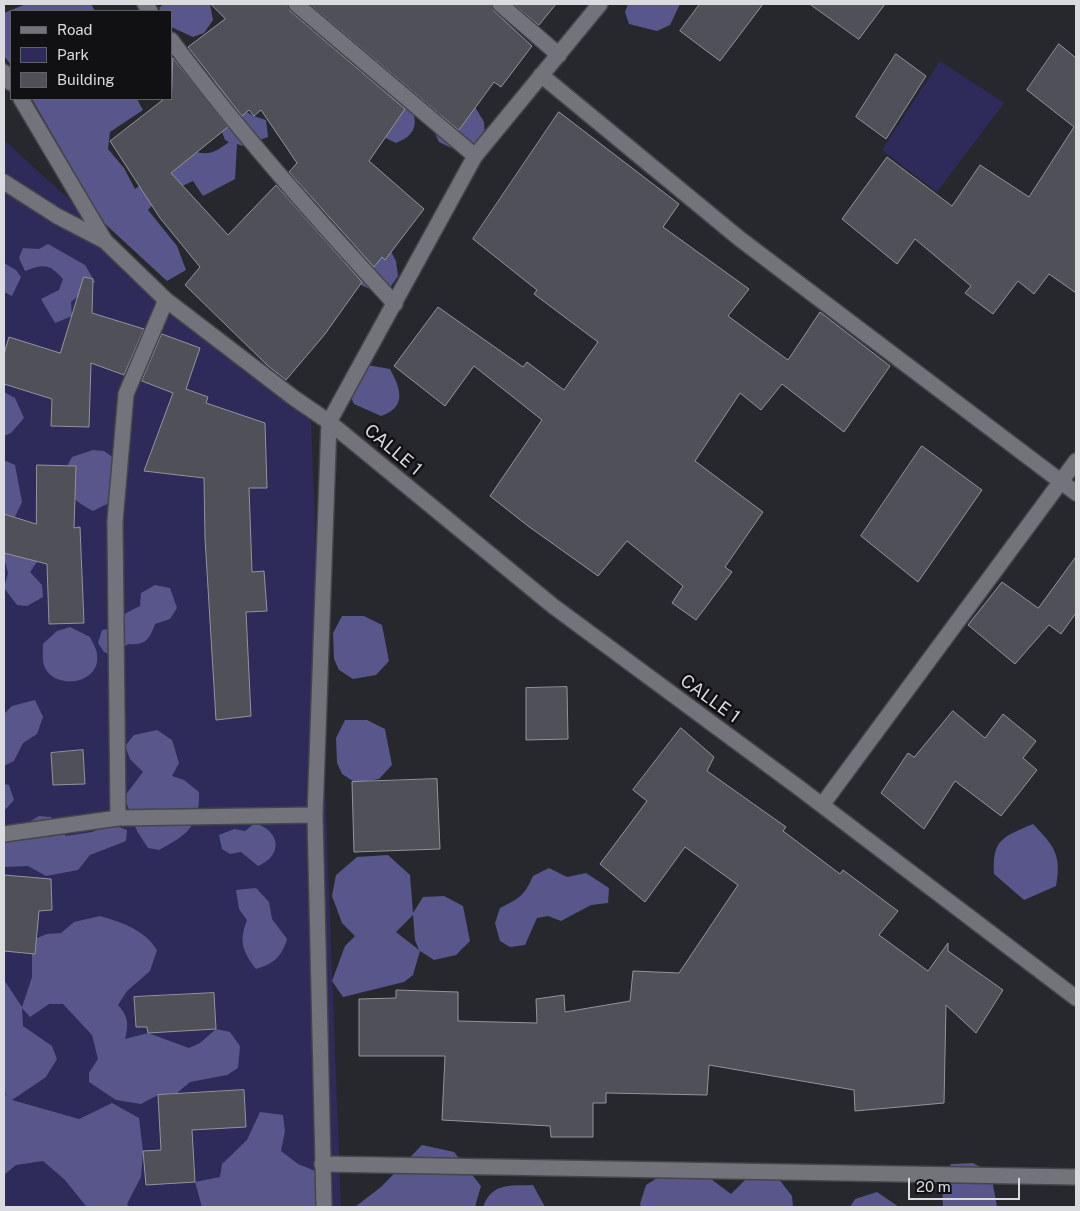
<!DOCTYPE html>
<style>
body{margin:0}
#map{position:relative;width:1080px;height:1211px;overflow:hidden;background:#27282e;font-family:"Public Sans",sans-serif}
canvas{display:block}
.frame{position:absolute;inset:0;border:5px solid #dadbdf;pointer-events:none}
.legend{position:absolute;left:10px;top:10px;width:162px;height:90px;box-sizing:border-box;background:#111114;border:1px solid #616265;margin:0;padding:6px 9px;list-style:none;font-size:15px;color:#dadbdf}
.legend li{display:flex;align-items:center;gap:10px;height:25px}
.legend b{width:25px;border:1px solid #616265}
.scale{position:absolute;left:908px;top:1178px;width:112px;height:22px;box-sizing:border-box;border:2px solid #dadbdf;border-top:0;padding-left:6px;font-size:15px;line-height:18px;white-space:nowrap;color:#dadbdf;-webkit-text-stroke:4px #111114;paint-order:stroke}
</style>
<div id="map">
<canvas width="1080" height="1211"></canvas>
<div class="frame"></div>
<ul class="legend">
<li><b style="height:6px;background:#73737b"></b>Road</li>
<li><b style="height:14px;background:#2e2b5a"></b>Park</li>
<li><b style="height:14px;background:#505158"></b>Building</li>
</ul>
<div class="scale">20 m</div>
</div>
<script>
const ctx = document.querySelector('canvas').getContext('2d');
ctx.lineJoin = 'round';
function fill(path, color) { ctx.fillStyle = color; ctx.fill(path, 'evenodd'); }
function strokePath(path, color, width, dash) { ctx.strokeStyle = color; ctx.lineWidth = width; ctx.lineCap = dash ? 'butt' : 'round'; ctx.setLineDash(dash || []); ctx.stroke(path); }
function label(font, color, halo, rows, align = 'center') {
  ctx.font = font + ' "Public Sans",sans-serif'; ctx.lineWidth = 5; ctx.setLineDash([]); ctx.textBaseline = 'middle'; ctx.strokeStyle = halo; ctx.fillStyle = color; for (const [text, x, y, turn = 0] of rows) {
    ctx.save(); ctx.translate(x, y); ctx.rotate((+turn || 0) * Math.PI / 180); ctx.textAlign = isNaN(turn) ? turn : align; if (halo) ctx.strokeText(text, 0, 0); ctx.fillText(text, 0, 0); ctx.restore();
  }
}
fill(new Path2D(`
 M940,61l64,42 -67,89 -55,-42z
 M4,140l307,281 30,786h-337z`), '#2e2b5a');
fill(new Path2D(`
 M26,4h65l4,7h-84v54l-7,-9v-43z
 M163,4h47l3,16 -9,13 -11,4 -22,-10v-16h-10l-2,-3z
 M628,4h52l-10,21 -13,6 -28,-7 -4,-12z
 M216,79c17,21 23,34 50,41l2,17 -25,9 -6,-2 -2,35 -32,17 -10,-15 -32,15 -13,14 29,36 9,24 -19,11 -64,-59 -71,-123h105l6,11 -33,22 -2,17 16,19 11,21 54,-40c18,8 25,4 40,-7l-4,-2 -12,-32 1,-17 -3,-8z
 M382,92l23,4c12,20 17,37 -9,47l-27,-13z
 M452,103l23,4 9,15 1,16 -19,17 -27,-13 -8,-17z
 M365,242l23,4 8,15 2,15 -9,13 -11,4 -27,-13 -7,-16z
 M48,244l37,21 10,17 -24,20 1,14 -17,7 -14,-24 18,-9 4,-11c-14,-16 -19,-15 -38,-8l-6,-13 4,-10 16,1z
 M4,263l12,7 5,7 -9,19 -8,-4z
 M367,365l23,4c11,20 17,38 -9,47l-27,-12 -8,-17z
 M4,392l11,6 9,20 -13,15 -7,3z
 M93,450l11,1 14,10 -7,41 -18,9c-25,-13 -37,-26 -21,-54z
 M4,460l11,5 7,37 -7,15 -11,-3z
 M6,538l32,7 -1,17 -7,10 12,13 1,12 -16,9 -10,-1 -13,-17 4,-15 -4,-15z
 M155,585l15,3 7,20 -7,11 -15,5c-5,15 -10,22 -27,20l-15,12 -9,-4 -6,-9 4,-13 14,-2 10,-15 14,-7 1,-13z
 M342,616h22l18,9 7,36 -13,14 -23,4 -14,-9 -5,-11 -1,-26z
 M70,627l20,10c2,5 7,12 7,18 4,28 -40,36 -52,13 -3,-6 -2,-17 -2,-24l14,-13z
 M35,700l8,17 -6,17 -14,9 -9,18 -10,5v-52l8,-8z
 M345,720h22l18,9 7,36 -13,14 -23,4 -14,-9 -5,-11 -1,-25z
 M157,730l15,10 7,23 -7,13 12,4 15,12c1,34 -12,43 -40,58l-11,-2 -11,-17 -13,-34 19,-25 -13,-13 -5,-13 9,-11z
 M4,784l5,1 5,15 -10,11z
 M39,816l12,1 15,19 26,-4 19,-8 16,6 -1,11 -36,14 -12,15 -32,6 -18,-10 -24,1v-37l22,-6z
 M255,823c25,8 29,32 3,43l-17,-14 -11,2 -8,-5 -3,-14 15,-6 11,2z
 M1033,824c21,22 29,31 23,62l-32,14 -30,-26c-2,-35 9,-37 39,-50z
 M388,855l22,20 3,38 10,-16 21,-1 19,10 7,35 -14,14 -22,5 -14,-9 -7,24 -9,7 -61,15 -11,-16 13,-35 10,-10 -13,-13 -10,-27 4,-21 21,-18zM413,915l2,25 4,10 -23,-18z
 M549,868l18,9 19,-4 23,15 -1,15 -17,2 -30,16 -13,-5 -11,2 -12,27 -15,2 -10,-6 -5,-18 5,-15c20,-10 24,-12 33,-32z
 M256,888l13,14 3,17 15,20c-5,18 -14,25 -31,30 -14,-18 -17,-28 -9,-49l-8,-11 -3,-19z
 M100,916c21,6 45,14 57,34l-7,21 -23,20 -9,14c10,11 11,19 7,34l23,-6 41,15 11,-5 16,-14 14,3 10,14 -2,22 -11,7 -37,7 -13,11 -19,2 -17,9 -25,-4 -27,-18v-9l9,-14 -6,-24 -29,-31h-14l-19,13 -8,-9 1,18 29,20 5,13 -11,18 -34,23 67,19 33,-16 27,15 4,33 -2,26 -14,27 2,3 -43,-1 -21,-26 -22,-19 -27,4 -12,10v-82l3,3 -3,-5v-111l18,27 10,-30v-30l5,-9 10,-4 14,-1 13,-11z
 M260,1112l23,3 2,16 -4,20 17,13 20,8 -1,35h-115l-7,-25 25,-5 2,-13 25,-24z
 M422,1145l32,7 27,34 -6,21h-120l26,-20z
 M973,1163l18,10 6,34h-54l-1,-26 9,-17z
 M771,1169l21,27 1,11h-152l-1,-3 6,-19 19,-12 34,-3 32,24 19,-19z
 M533,1185l12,22h-62c9,-25 28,-21 50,-22z
 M877,1192l22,15h-49l5,-8z`), '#58568b');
const building = new Path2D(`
 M211,4h76l3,7 115,98 -36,52 55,48 -39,51 -3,-3 -8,10 -85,-95 8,-9 -36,-53 -7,6 -5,-6 -7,6 -54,-69 37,-28z
 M310,4h181l3,7 38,35 -31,41 -7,-5 -35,48z
 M514,4h42l-17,21z
 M700,4h63l-43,57 -40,-30z
 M810,4h75l-26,35z
 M1059,44l17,14v235l-27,-19 -15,20 -16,-13 -25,33 -28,-21 6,-7 -56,-47 -18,25 -55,-45 45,-62 65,49 28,-41 49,32 45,-70 -47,-37z
 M896,54l30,22 -40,63 -30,-22z
 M173,58l55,69 -57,46 57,62 48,-50 86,97 -37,52 -39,46 -19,-15 -82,-80 15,-18 -40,-49 -50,-77 54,-42h7z
 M559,112l120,92 -16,23 86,62 -21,27 60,44 32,-48 70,54 -46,66 -62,-48 -21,26 -21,-17 -45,68 68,51 -38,55 7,5 -36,48 -24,-17 11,-17 -56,-45 -29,35 -70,-50 -38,-30 52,-76 -68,-54 -29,40 -51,-40 44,-59 85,60 4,-5 37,28 34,-48 -64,-48 3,-4 -64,-51z
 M84,277l9,2 -1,34 52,16 -20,46 -33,-12 -2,64 -38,-1 1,-27 -48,-15v-30l5,-17 51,16z
 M162,334l38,14 -14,41 22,8 -2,6 59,20 2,65h-18l3,84 12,-1 3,40 -21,1 5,104 -35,4 -11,-182 -1,-60 -60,-7 29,-78 -31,-12z
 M922,446l60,44 -64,92 -57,-46z
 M37,465l39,1 -2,62 6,-1 4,96 -35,1 -2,-60 -43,-11v-39l32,10z
 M1076,557v56l-15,21 -12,-9 -34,39 -47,-39 34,-43 36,26z
 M567,687l1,52 -42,1v-52z
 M953,711l32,27 18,-24 33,27 -13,17 14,12 -36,46 -46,-35 -31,48 -43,-36 27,-40 6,4z
 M681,728l33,29 -7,14 79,56 -3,4 57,43 3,-4 55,41 -19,24 49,36 20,-28v8l55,39 -27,43 -30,-28 -2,98 -89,8 -1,-21 -145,-25 -2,30 -101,-2v10h-13v34h-42l-1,-11 -108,-6 3,-64h-86v-57l37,-1v-8l62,2v29l79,2 -1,-24 28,-4 1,17 65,-11 3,-30 46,2 59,-88 -53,-38 -40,55 -45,-38 47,-63 -14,-11z
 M83,750l2,34 -32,1 -2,-32z
 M437,779l3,70 -86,3 -2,-70z
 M4,875l47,4 1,31 -13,1 -4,43 -31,-3z
 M214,993l2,36 -68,4 -1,-6h-11l-2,-30z
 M244,1090l2,37 -54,3 3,52 -49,3 -3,-34 18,-1 -3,-55z`);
fill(building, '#505158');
strokePath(building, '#93939b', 1);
const street = new Path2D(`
 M145,4l5,7
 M296,4l179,152
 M500,4l59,51
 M171,40c69,93 146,179 224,264
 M4,72l7,11
 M541,75l199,164 336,254
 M21,99l84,142
 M4,182l53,34 48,25 61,59 128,98 35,24 224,184 245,181 278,211
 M822,805l254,-344
 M118,818l-3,-297 11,-127 40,-94
 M4,834l114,-16 197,-3
 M322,1164l754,13
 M324,1207l-9,-392 14,-393 146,-266 125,-152`);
strokePath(street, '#45454a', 18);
strokePath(street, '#73737b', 15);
label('18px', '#dadbdf', '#111114', [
 ["CALLE 1",393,450,40],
 ["CALLE 1",710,699,36]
]);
</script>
